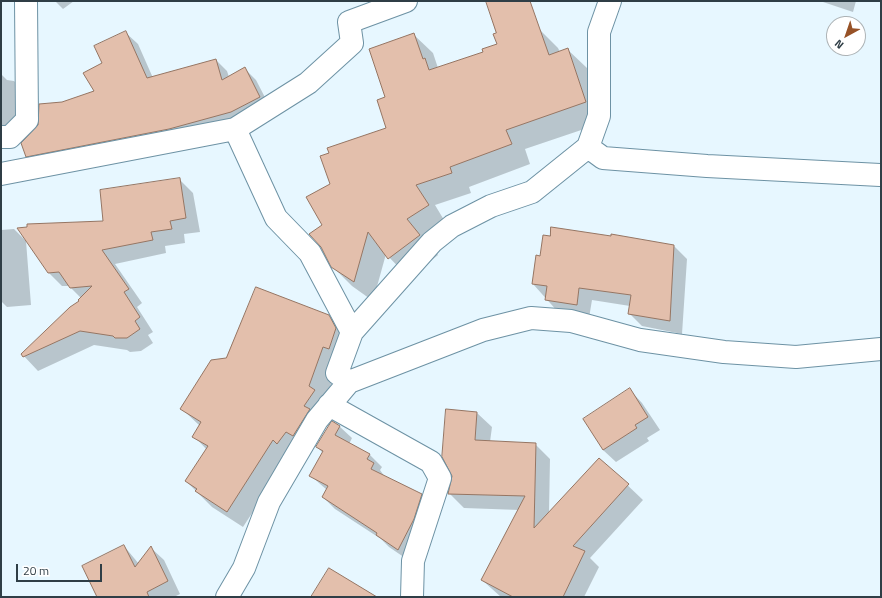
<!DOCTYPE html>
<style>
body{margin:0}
#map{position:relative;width:882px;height:598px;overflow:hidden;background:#e7f7ff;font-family:"Titillium Web",sans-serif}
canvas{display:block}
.frame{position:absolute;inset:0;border:2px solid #2f3e46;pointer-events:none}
.north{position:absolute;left:826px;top:16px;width:40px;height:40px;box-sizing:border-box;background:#fff;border:1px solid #acb2b5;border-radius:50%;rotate:220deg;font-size:11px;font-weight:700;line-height:16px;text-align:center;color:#2f3e46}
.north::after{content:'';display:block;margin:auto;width:14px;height:18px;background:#975227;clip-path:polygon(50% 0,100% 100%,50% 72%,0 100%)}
.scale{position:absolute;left:16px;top:564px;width:86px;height:18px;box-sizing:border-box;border:2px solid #2f3e46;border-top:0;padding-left:5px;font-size:12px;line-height:14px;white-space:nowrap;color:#2f3e46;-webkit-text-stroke:3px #fff;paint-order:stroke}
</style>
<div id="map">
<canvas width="882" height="598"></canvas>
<div class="frame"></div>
<div class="north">N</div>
<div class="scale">20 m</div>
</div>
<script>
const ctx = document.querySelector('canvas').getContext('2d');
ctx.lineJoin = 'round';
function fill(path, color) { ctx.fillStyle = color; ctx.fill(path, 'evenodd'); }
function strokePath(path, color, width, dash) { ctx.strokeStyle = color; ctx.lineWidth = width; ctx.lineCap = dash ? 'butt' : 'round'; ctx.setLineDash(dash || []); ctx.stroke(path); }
fill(new Path2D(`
 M55,1h19l-11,8z
 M820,1h36l-3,11z
 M539,29l19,19 2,4 7,-3 20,19 18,54 -80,27 5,15 -61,23 2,6 -36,12 12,20 -21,13 12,17 -29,23 -23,-24 -13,47 -21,-15 -20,-20 -9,-41 8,-41 56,-55v-31l26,-64 20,19 5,15 46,-15z
 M126,33l12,11 15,34 63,-18 11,11 2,6 15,-9 12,12 15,29 -233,59 -12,-12 36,-53 33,-12 9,-27z
 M1,74l6,6 7,1 13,13 -9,39 -17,-4z
 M179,179l14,14 7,39 -16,2 1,9 -20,3 1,7 -51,11 27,39 -5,4 16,25 -5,3 5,8 -12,8 -11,1 -3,-2 -33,-5 -56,26 -16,-17 58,-52 1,-4 -12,-12h-7l-14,-14 56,-50z
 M14,229l12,12 5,64 -24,2 -6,-6v-71z
 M674,246l13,13 -5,75 -40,-8 -13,-13 1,-7 -38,-6 -3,18 -30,-5 -26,-29z
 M328,315l16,17 -5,30 -14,39 -82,126 -31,-20 -26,-26 21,-31 -13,-14 6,-10 -18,-17 45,-50z
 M630,390l12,13 18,27 -13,8 2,3 -33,21 -13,-12z
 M477,413l15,14 -2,15 45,2 15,15 -1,54 51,-54 43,41 -53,58 9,9 -15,30h-83l-19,-17 37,-70 -55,-2 -15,-15z
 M339,426l13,12 -3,6 21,11 12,12 -2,3 5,7 36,18 12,12 -22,55 -22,-15 -8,-8 -46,-30 -12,-12 4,-7 -16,-14 12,-23 -6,-6z
 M124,546l15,18 12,-16 13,12 16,34 -6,3h-76z`), '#0003');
const building = new Path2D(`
 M486,1h44l19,54 19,-7 18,54 -80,28 6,14 -62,23 2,6 -36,12 13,20 -22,14 13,16 -32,24 -20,-27 -14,50 -23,-15 -10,-20 -12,-13 13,-9 -16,-28 24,-13 -10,-28 9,-3 -2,-5 59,-20 -9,-28 8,-3 -16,-48 45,-16 9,26 2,-1 4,12 54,-18 -1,-3 15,-5 -4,-10 3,-1z
 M126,31l21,47 69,-19 6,21 23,-13 15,30 -29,15 -62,17 -143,28 -5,-14 17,-18 1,-21 23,-2 32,-11 -11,-18 19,-10 -8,-17z
 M180,178l6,40 -16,3 2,8 -21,3 2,8 -51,10 27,39 -5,3 16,25 -5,4 5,8 -13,9h-12l-2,-2 -33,-5 -57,26 -2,-3 49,-47 9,-6 -1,-1 14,-14 -22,2 -11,-16 -11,1 -31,-45 10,-1v-3l76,-3 -3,-31z
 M551,227l60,9v-2l63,11 -4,76 -42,-7 3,-19 -52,-7 -2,17 -32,-5 2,-14 -15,-2 4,-29 4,1 3,-21 7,1z
 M256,287l73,28 7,13 -7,21 -6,-2 -14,39 6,4 -11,16 6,3 -17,27 -7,-4 -9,12 -4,-4 -46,72 -32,-21 2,-2 -12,-8 23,-35 -16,-9 9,-15 -21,-13 31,-49 15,-2z
 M630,388l18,29 -13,8 2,3 -34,22 -20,-31z
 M446,409l31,3 -2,28 61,3 -2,85 65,-70 30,26 -56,62 12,5 -22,46h-50l-32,-17 44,-84 -77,-2 4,-18 -10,-19z
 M332,421l8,5 -5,9 35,19 -3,5 7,4 -3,6 51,25 -8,25 -16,31 -22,-15 1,-2 -55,-36 6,-11 -19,-10 14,-25 -7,-4z
 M124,545l11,22 16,-21 17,35 -21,11 2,5h-52l-15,-31z
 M329,568l48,29h-66z`);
fill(building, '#e3bfac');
strokePath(building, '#957563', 1);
const minor = new Path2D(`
 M235,129l41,89 34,35 42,79 -15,41 12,9
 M1,137h9l17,-17 -1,-119
 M588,147l15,11 104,8 173,9
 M1,174l234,-45 73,-46 44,-40 -3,-21 57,-21
 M352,332l80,-90 20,-16 39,-20 41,-14 56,-45 11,-31v-84l11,-31
 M329,405l102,57 9,16 -27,83 -1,36
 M227,597l17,-29 25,-66 48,-82 32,-38 134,-52 48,-12 40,3 69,19 84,12 72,5 85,-8`);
strokePath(minor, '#6d92a4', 24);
strokePath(minor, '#fff', 22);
</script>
